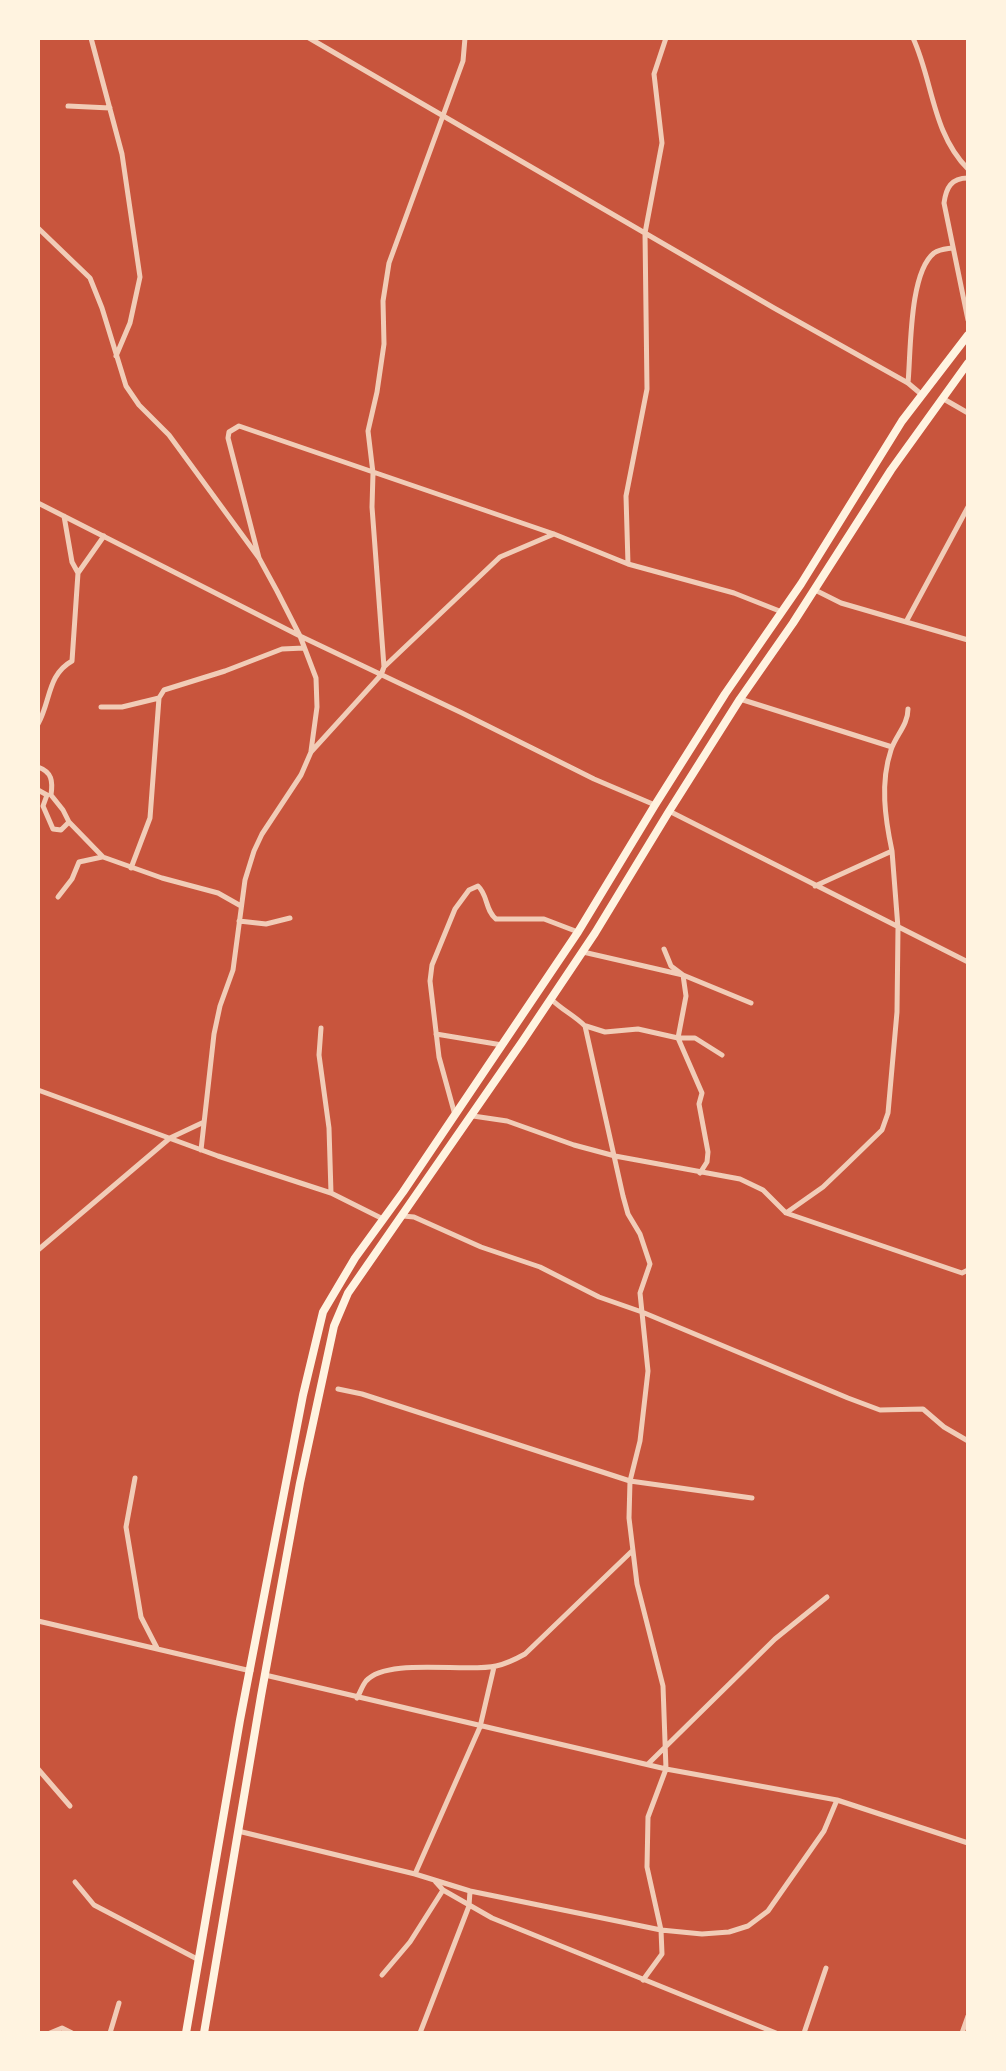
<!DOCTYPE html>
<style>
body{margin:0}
#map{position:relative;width:1006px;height:2071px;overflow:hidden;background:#c8553d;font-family:"Titillium Web",sans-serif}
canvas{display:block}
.frame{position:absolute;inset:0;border:40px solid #fff3e0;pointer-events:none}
</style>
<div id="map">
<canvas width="1006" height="2071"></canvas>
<div class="frame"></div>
</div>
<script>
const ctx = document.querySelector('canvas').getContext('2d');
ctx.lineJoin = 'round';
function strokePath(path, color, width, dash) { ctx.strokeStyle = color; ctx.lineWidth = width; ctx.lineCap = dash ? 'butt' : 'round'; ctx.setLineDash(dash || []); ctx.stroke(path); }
strokePath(new Path2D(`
 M91,38l31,116 18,123 -10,46 -14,33
 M309,38l465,270 134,75 13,11
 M913,38c20,43 19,95 55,131
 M68,106l42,2
 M968,178c-17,0 -22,10 -24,25l24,117
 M38,228l52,50 12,30 24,78 13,19 30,30 90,123 18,33 23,45 16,42 1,29 -6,44
 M908,383c3,-32 1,-110 26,-130 6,-4 12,-4 18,-5
 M942,398l26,15
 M38,503l262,133 162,77 132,66 61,26
 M259,558l-31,-120 1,-6 10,-6 315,108 74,30 106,29 48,19
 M628,564l-2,-68 21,-107 -2,-156 17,-90 -8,-69 12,-36
 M78,573l26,-37
 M815,590l26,13 127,37
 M906,622l62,-115
 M384,667l-12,-160 1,-34 -5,-42 9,-39 7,-48 -1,-43 6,-38 74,-202 2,-23
 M740,699l152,48
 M101,707h21l37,-9
 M38,724c13,-23 9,-49 34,-63l6,-88 -6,-11 -8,-46
 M38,767c14,5 15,14 13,28l12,15 6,12 34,35 59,21 56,15 23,13
 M38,790l9,5 -4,11 10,23 8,1 8,-8
 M669,811l299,151
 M892,851c-7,-33 -12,-68 -1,-101 5,-15 17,-25 17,-41
 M131,868l19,-50 9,-120 5,-8 61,-19 57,-22 22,-1
 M58,897l14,-18 7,-17 23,-5
 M239,921l27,3 24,-6
 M664,949l7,17 12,9 3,21 -8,42 24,55 -3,11 9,48 -1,10 -7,11
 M583,952l100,23 68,28
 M551,999c11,11 23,16 34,27l38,170 5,18 12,20 10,30 -10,29 8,78 -8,70 -10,40 -1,37 8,66 26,102 3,83 -18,48 -1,50 14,63 1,24 -19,26
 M586,1026l19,6 33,-3 40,9h17l27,17
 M321,1028l-2,27 10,73 2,65
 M436,1034l66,11
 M38,1090l180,66 113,37 52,26
 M455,1115l-16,-58 -9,-76 2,-16 23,-56 14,-19 9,-4c10,9 7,24 18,33h48l34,13
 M473,1116l34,5 67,24 41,11 125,23 23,11 23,23 37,-26 24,-23 35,-34 6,-17 9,-101 1,-84 -6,-77 -77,35
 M201,1150l13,-116 6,-28 13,-36 12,-90 9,-29 8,-17 39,-59 10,-23 70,-77 3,-8 116,-110 54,-23
 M786,1213l176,60 6,-3
 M403,1216l11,1 67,30 59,20 59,30 43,15 206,86 32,12 43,-1 21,18 24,14
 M38,1250l132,-112 34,-16
 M338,1389l24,5 268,87 122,17
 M135,1478l-9,49 15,90 16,31
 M38,1621l213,50
 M265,1675l401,94 171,31 131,43
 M357,1698c3,-5 5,-12 9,-17 21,-24 101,-8 130,-15 10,-2 20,-7 29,-12l106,-102
 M648,1764l127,-125 52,-42
 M38,1769l32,37
 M238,1831l177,43 55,17 191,39 41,4 27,-2 19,-6 20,-15 56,-80 13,-31
 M415,1874l65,-147 14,-60
 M435,1881l8,9 49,28 284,115
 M75,1882l19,23 105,55
 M382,1975l28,-33 33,-52
 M50,2033l12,-5 10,5
 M110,2033l9,-30
 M420,2033l49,-127 1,-15
 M804,2033l22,-65
 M962,2033l6,-17`), '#f1ccb7', 5);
strokePath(new Path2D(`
 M186,2033l54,-313 63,-325 20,-83 32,-54 48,-66 175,-260 77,-127 70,-111 76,-110 101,-163 66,-86
 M204,2033l57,-337 39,-213 34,-157 14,-33 174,-251 73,-109 73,-120 72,-114 53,-76 98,-153 77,-107`), '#fff3e0', 8);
</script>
